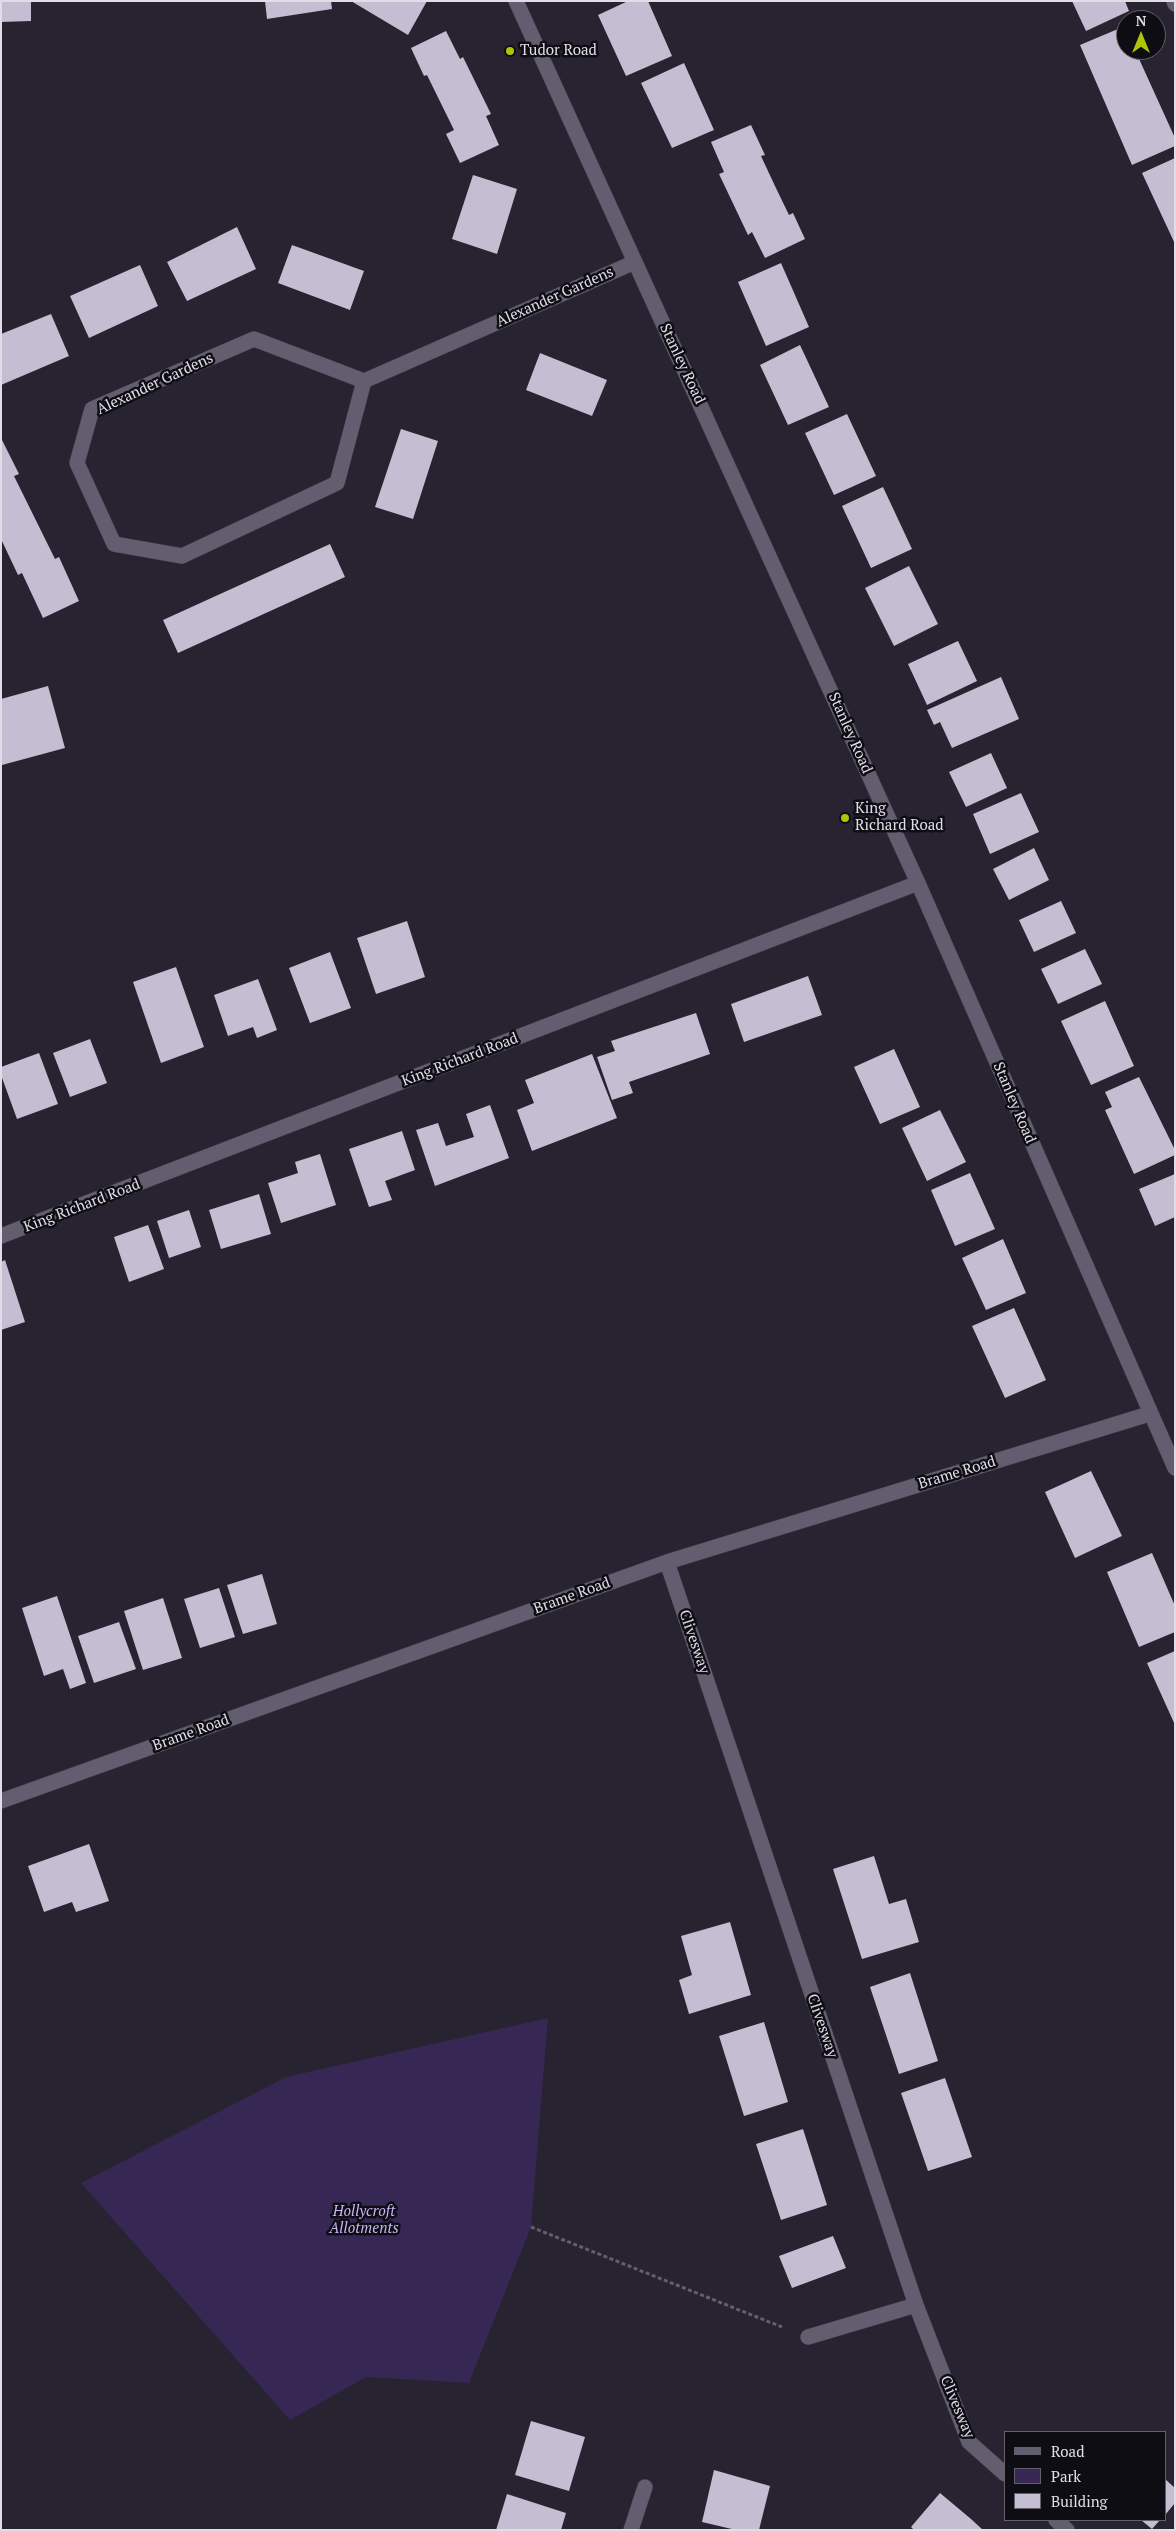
<!DOCTYPE html>
<style>
body{margin:0}
#map{position:relative;width:1176px;height:2531px;overflow:hidden;background:#272331;font-family:"PT Serif",serif}
canvas{display:block}
.frame{position:absolute;inset:0;border:2px solid #e0dde7;pointer-events:none}
.legend{position:absolute;left:1004px;top:2431px;width:162px;height:90px;box-sizing:border-box;background:#0f0d14;border:1px solid #636068;margin:0;padding:6px 9px;list-style:none;font-size:15px;color:#e0dde7}
.legend li{display:flex;align-items:center;gap:10px;height:25px}
.legend b{width:25px;border:1px solid #636068}
.north{position:absolute;left:1116px;top:10px;width:50px;height:50px;box-sizing:border-box;background:#0f0d14;border:1px solid #636068;border-radius:50%;rotate:0deg;font-size:14px;font-weight:700;line-height:20px;text-align:center;color:#e0dde7}
.north::after{content:'';display:block;margin:auto;width:18px;height:22px;background:#aec508;clip-path:polygon(50% 0,100% 100%,50% 72%,0 100%)}
</style>
<div id="map">
<canvas width="1176" height="2531"></canvas>
<div class="frame"></div>
<ul class="legend">
<li><b style="height:6px;background:#635e6f"></b>Road</li>
<li><b style="height:14px;background:#372754"></b>Park</li>
<li><b style="height:14px;background:#c3bed1"></b>Building</li>
</ul>
<div class="north">N</div>
</div>
<script>
const ctx = document.querySelector('canvas').getContext('2d');
ctx.lineJoin = 'round';
function fill(path, color) { ctx.fillStyle = color; ctx.fill(path, 'evenodd'); }
function strokePath(path, color, width, dash) { ctx.strokeStyle = color; ctx.lineWidth = width; ctx.lineCap = dash ? 'butt' : 'round'; ctx.setLineDash(dash || []); ctx.stroke(path); }
function label(font, color, halo, rows, align = 'center') {
  ctx.font = font + ' "PT Serif",serif'; ctx.lineWidth = 5; ctx.setLineDash([]); ctx.textBaseline = 'middle'; ctx.strokeStyle = halo; ctx.fillStyle = color; for (const [text, x, y, turn = 0] of rows) {
    ctx.save(); ctx.translate(x, y); ctx.rotate((+turn || 0) * Math.PI / 180); ctx.textAlign = isNaN(turn) ? turn : align; if (halo) ctx.strokeText(text, 0, 0); ctx.fillText(text, 0, 0); ctx.restore();
  }
}
fill(new Path2D(`
 M548,2018l-17,209 -62,156 -103,-6 -76,43 -209,-237 205,-106z`), '#372754');
fill(new Path2D(`
 M1,1h30v20l-30,1z
 M265,1h66l1,8 -65,10z
 M351,1h76l-19,34z
 M628,1h20l24,55 -46,20 -28,-61z
 M1072,1h53l4,10 -43,20z
 M1125,26l1,24h9l40,88v8l-43,19 -52,-120z
 M446,31l14,28 3,-2 28,57 -5,2 13,29 -39,18 -14,-29 8,-4 -27,-55 -3,1 -13,-28z
 M684,63l30,67 -42,18 -31,-65z
 M751,125l14,30 -4,1 14,30 14,29 4,-2 12,26 -40,19 -13,-26 -4,3 -29,-61 5,-2 -13,-30z
 M1175,158v86l-33,-71z
 M473,175l44,14 -20,65 -45,-15z
 M237,227l19,42 -69,32 -20,-39z
 M292,245l72,26 -14,39 -72,-27z
 M781,263l28,64 -43,19 -28,-64z
 M140,265l18,41 -69,32 -19,-42z
 M51,314l18,42 -68,29v-51z
 M800,345l29,62 -41,18 -28,-60z
 M540,353l67,27 -15,36 -66,-26z
 M847,414l29,62 -42,19 -29,-62z
 M401,429l37,12 -25,78 -38,-12z
 M1,438l18,36 -5,2 41,83 4,-2 20,44 -36,17 -21,-45 -4,2 -17,-36z
 M883,487l29,62 -41,19 -29,-62z
 M330,544l15,33 -167,76 -15,-33z
 M909,566l29,58 -44,22 -29,-58z
 M958,641l19,40 -50,24 -19,-41z
 M1001,677l18,42 -67,29 -12,-26 -6,3 -7,-15z
 M48,686l17,62 -63,17 -1,-66z
 M991,753l16,35 -41,19 -17,-35z
 M1021,793l18,39 -49,22 -17,-40z
 M1034,848l15,32 -40,20 -16,-31z
 M1061,901l15,32 -42,19 -15,-32z
 M407,921l18,56 -49,17 -19,-56z
 M1085,949l17,35 -44,20 -17,-35z
 M330,952l21,56 -41,15 -21,-55z
 M176,967l28,80 -43,16 -28,-81z
 M808,976l14,39 -78,27 -13,-38z
 M258,979l19,51 -20,8 -4,-11 -25,9 -14,-41z
 M1105,1001l29,65 -43,19 -30,-64z
 M696,1013l14,41 -81,28 4,11 -21,7 -15,-43 18,-6 -4,-10z
 M90,1039l17,44 -37,14 -17,-44z
 M894,1049l26,58 -40,17 -26,-57z
 M39,1053l19,51 -41,15 -16,-44v-8z
 M592,1054l25,64 -85,33 -15,-41 17,-7 -9,-23z
 M1139,1077l36,73v5l-41,19 -29,-64 7,-3 -7,-15z
 M490,1105l19,53 -74,28 -19,-56 22,-7 8,23 15,-5 13,-4 -8,-23z
 M940,1110l26,52 -39,19 -25,-53z
 M402,1131l13,39 -30,11 7,19 -23,7 -20,-58z
 M320,1154l16,51 -55,18 -13,-40 30,-10 -3,-11z
 M970,1173l25,56 -40,17 -24,-56z
 M1175,1174v43l-20,9 -16,-37z
 M259,1194l12,40 -50,15 -12,-39z
 M189,1210l12,37 -32,11 -12,-37z
 M148,1225l16,44 -35,13 -15,-45z
 M1003,1239l23,54 -40,17 -24,-52z
 M5,1260l20,62 -24,8v-68z
 M1014,1308l32,72 -41,18 -33,-72z
 M1091,1471l31,65 -47,22 -30,-66z
 M1152,1553l23,53v26l-36,15 -32,-75z
 M262,1574l15,50 -34,10 -16,-49z
 M219,1588l16,49 -35,11 -16,-49z
 M57,1596l29,87 -16,6 -7,-20 -19,7 -22,-68z
 M163,1598l19,60 -39,12 -19,-59z
 M119,1622l17,47 -42,14 -16,-47z
 M1175,1651v74l-28,-62z
 M89,1844l20,57 -33,11 -4,-10 -28,10 -16,-46z
 M874,1856l15,48 17,-5 13,43 -57,17 -29,-90z
 M730,1922l21,73 -62,19 -10,-34 13,-5 -11,-39z
 M910,1973l28,88 -39,13 -29,-87z
 M764,2022l24,80 -44,14 -25,-80z
 M945,2078l27,79 -44,14 -27,-78z
 M803,2129l24,76 -46,15 -25,-76z
 M833,2236l13,32 -54,20 -13,-32z
 M531,2421l54,16 -16,54 -54,-16z
 M714,2470l56,16 -11,44h-23l-34,-8z
 M1165,2479l10,9v15l-10,12z
 M940,2493l31,26 12,11h-69l-3,-3z
 M507,2494l59,19 -5,17h-65z
 M1141,2520h19l-8,9z`), '#c3bed1');
const service = new Path2D(`
 M808,2337l108,-32`);
const minor = new Path2D(`
 M516,1l402,882 257,585
 M1174,1l1,3
 M364,381l-110,-42 -162,70 -15,54 37,81 68,12 155,-73 27,-102 271,-119
 M1,1236l917,-353
 M667,1562l249,743 53,137 36,32
 M1,1801l666,-239 482,-148
 M1056,2520l11,10
 M631,2530l14,-43`);
strokePath(service, '#423e4a', 16);
strokePath(minor, '#423e4a', 16);
strokePath(new Path2D(`
 M531,2227l251,100`), '#635f6c', 3, [4, 2.5]);
strokePath(service, '#635e6f', 15);
strokePath(minor, '#635e6f', 15);
for (const [x, y, r, color] of [
 [510,51,5,"#aec508"],
 [845,818,5,"#aec508"]
]) { const dot = new Path2D(); dot.arc(x, y, r, 0, 2 * Math.PI); ctx.fillStyle = color; ctx.fill(dot); strokePath(dot, '#0f0d14', 2); }
label('15px', '#e0dde7', '#0f0d14', [
 ["Tudor Road",520,51],
 ["King",855,809],
 ["Richard Road",855,826]
], 'left');
label('15px', '#e0dde7', '#0f0d14', [
 ["Alexander Gardens",555,297,-24],
 ["Stanley Road",682,364,65],
 ["Alexander Gardens",155,384,-25],
 ["Stanley Road",850,733,66],
 ["King Richard Road",460,1060,-21],
 ["Stanley Road",1014,1103,67],
 ["King Richard Road",82,1206,-21],
 ["Brame Road",957,1473,-17],
 ["Brame Road",572,1596,-20],
 ["Clivesway",694,1642,71],
 ["Brame Road",191,1733,-20],
 ["Clivesway",822,2026,71],
 ["Clivesway",957,2407,67]
]);
label('italic 15px', '#c6b2f5', '#0f0d14', [
 ["Hollycroft",364,2212],
 ["Allotments",364,2229]
]);
</script>
